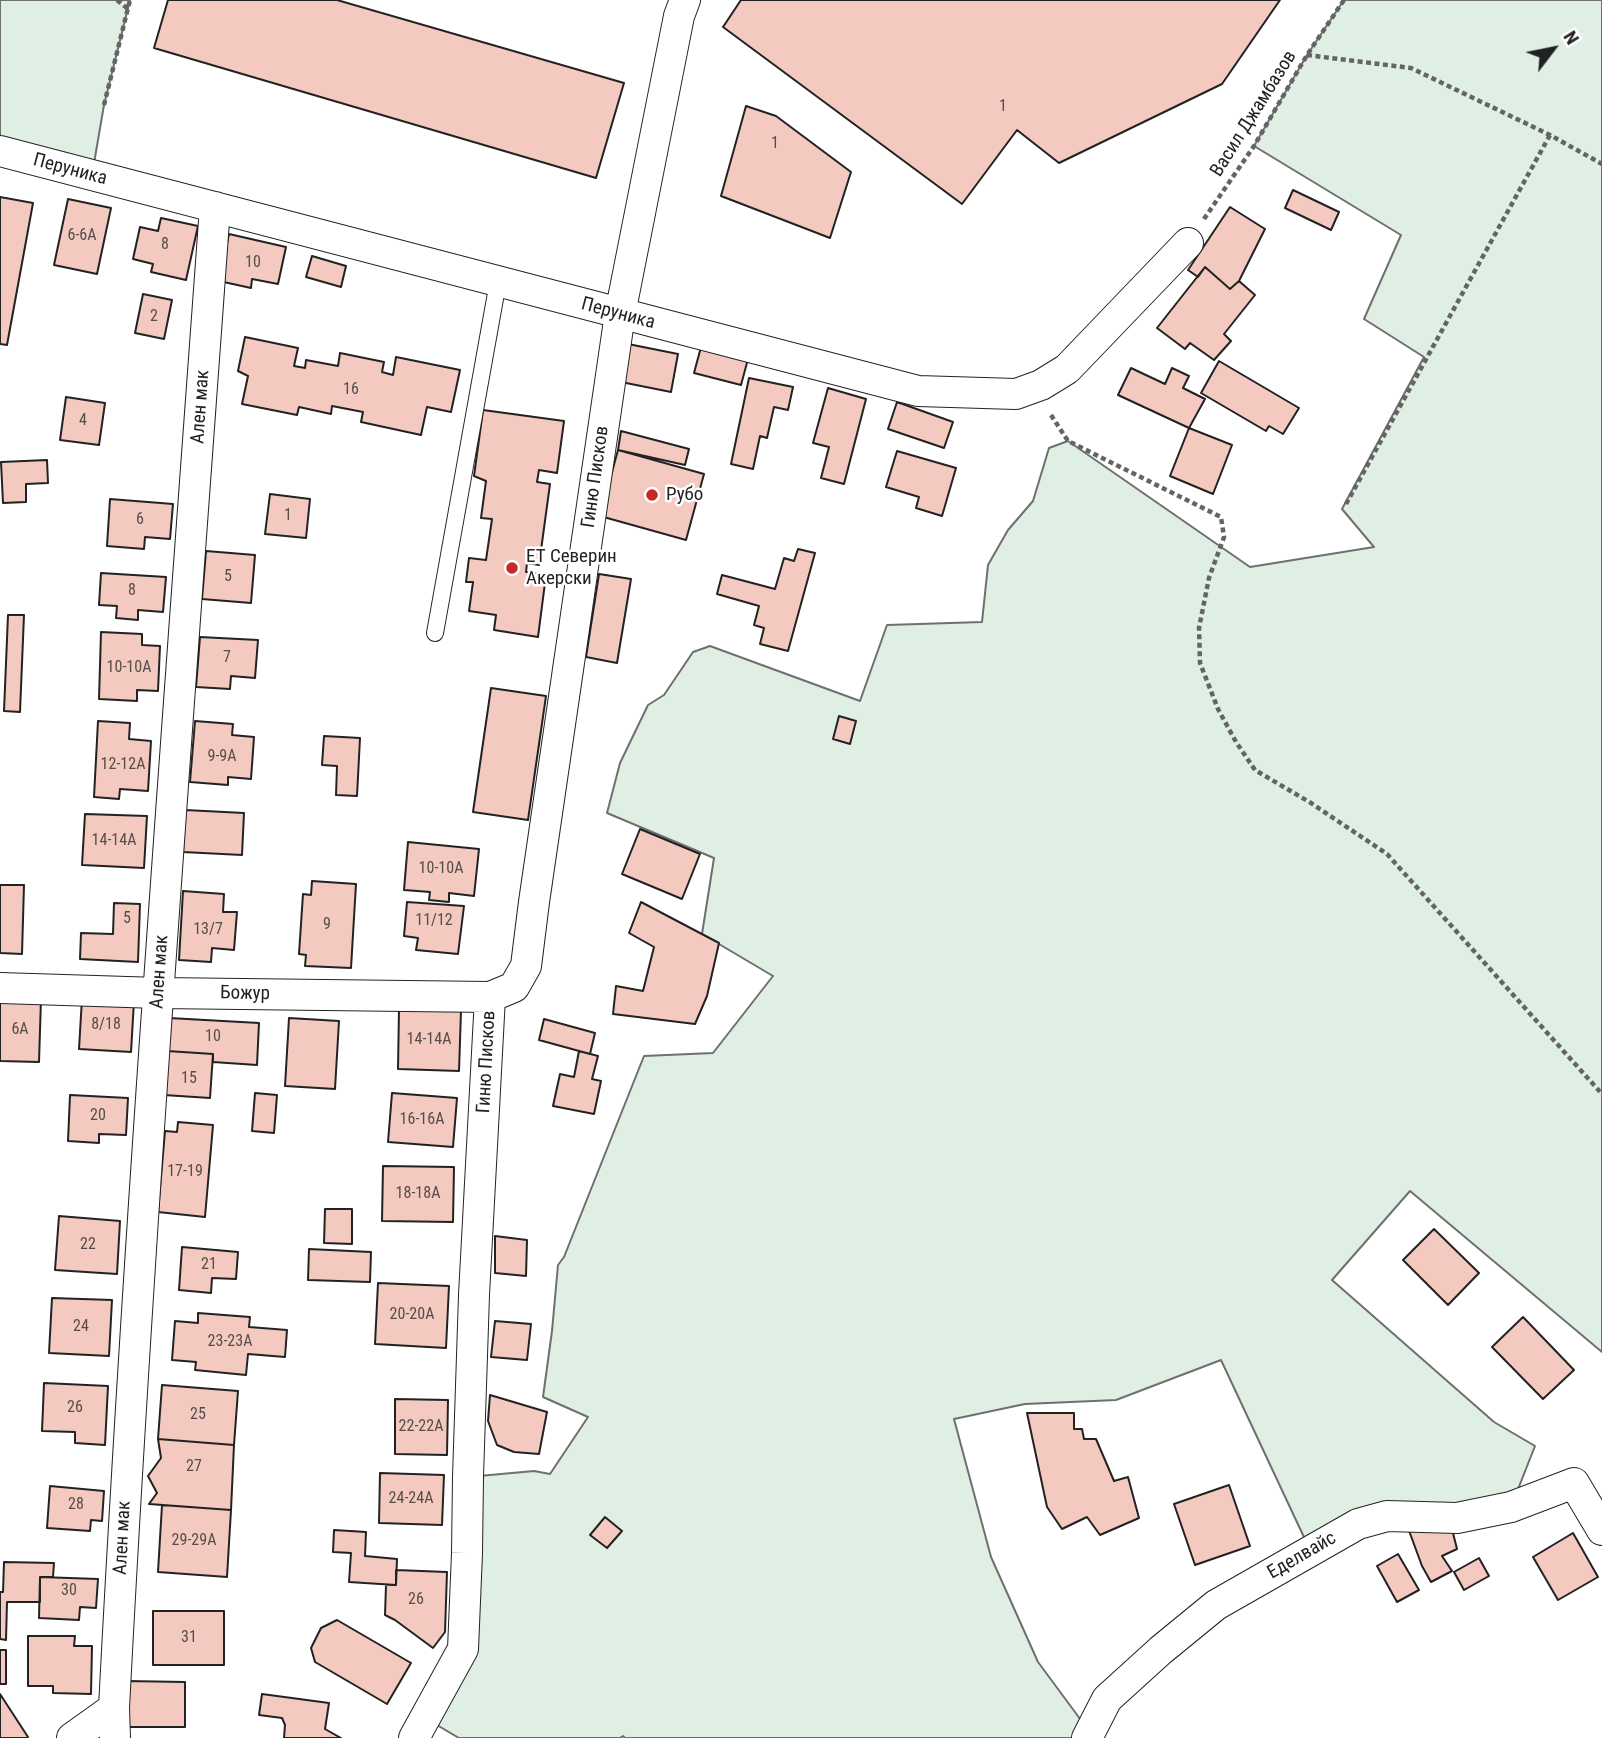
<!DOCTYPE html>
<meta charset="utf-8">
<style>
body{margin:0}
#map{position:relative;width:1602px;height:1738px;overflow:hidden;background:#fff;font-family:"Roboto Condensed",sans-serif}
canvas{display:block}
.north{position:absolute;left:1518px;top:14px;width:70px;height:70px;-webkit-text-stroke:5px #fff;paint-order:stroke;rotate:58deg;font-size:19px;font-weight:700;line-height:28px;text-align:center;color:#222}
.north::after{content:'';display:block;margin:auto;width:24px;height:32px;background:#222;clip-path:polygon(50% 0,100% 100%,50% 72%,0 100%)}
</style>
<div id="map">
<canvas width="1602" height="1738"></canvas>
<div class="north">N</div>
</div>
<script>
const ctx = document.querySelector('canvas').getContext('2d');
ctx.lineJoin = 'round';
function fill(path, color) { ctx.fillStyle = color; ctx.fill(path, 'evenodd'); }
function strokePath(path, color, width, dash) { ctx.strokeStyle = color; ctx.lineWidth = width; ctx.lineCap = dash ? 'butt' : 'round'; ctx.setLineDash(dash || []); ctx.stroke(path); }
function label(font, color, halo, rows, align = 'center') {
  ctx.font = font + ' "Roboto Condensed",sans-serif'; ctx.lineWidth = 5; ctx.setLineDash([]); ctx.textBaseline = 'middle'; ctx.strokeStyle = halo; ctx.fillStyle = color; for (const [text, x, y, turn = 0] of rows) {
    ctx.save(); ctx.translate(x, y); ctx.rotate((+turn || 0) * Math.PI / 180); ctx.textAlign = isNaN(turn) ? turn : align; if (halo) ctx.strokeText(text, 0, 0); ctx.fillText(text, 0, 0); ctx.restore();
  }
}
const green = new Path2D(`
 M0,0h130l-26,105 -12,70 -92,-24z
 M1344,0h258v1352l-192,-161 -78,89 162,142 41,24 -24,61 -124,9 -77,34 -89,-190 -105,40 -91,4 -71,15 37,138 47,105 51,69 -2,7h-462l-2,-2 -3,2h-161l-34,-20 38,-69 5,-172 66,-6 16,3 38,-57 -45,-20 9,-66 6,-66 6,-8 80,-201 69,-3 60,-77 -71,-42 12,-76 -107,-45 13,-50 28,-58 16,-10 29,-43 17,-6 150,55 27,-76 95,-3 6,-57 20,-35 25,-29 16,-53 19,-7 182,126 124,-20 -32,-38 82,-152 -60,-38 37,-84 -147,-89 53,-91z`);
fill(green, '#e0efe3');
strokePath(green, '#6f6f6f', 2);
const building = new Path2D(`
 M168,0h169l287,83 -28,95 -442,-130z
 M741,0h539l-58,84 -163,79 -42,-33 -55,74 -239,-177z
 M746,106l30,10 75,56 -21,66 -109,-42z
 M1293,190l46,22 -8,18 -46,-22z
 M0,197l33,6 -26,142 -7,-1z
 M68,199l43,9 -14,66 -43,-9z
 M1230,207l35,22 -26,52 -9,8 -25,-22 -7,10 -10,-7z
 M161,218l37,8 -12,54 -35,-8 2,-8 -20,-5 7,-32 18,4z
 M229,234l57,13 -8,37 -26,-5 -1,9 -32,-7z
 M312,256l34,10 -5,21 -35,-10z
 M1205,267l25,22 9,-8 16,14 -31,39 7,7 -17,19 -24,-17 -5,6 -28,-21z
 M143,294l29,6 -8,39 -29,-6z
 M245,337l53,11 -4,18 11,2 1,-8 32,6 2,-13 44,9 -2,10 11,3 3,-18 64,13 -9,42 -24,-5 -6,28 -60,-13 2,-10 -31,-6 -1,8 -32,-7 -2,8 -55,-11 6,-28 -10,-5z
 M623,343l55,11 -7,38 -55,-11z
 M701,347l47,12 -7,26 -47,-12z
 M1219,361l80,47 -16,26 -14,-8 -3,5 -65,-38z
 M1131,368l34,16 7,-16 17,8 -6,12 22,11 -16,29 -71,-33z
 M749,378l44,9 -5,23 -14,-3 -7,31 -7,-2 -7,33 -22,-5z
 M828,388l38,11 -22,85 -23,-6 8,-31 -16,-4z
 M66,397l39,6 -6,42 -39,-5z
 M897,402l56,20 -9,26 -56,-19z
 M483,410l81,11 -7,52 -18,-3 -2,12 13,2 -11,81 -12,-2 -1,9 20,3 -8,62 -44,-7 2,-15 -27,-4 4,-29h-7l3,-24 17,2 6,-41 -11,-1 5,-37 -12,-5z
 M1189,428l43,17 -19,49 -43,-18z
 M621,431l68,18 -4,16 -67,-15z
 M618,450l86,24 -18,66 -86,-24z
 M897,451l59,17 -14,48 -26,-8 3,-11 -33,-10z
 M47,460l1,23 -22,1v18l-23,1 -2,-41z
 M270,494l40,5 -4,39 -41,-4z
 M110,499l63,5 -3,35 -25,-2 -1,12 -37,-3z
 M798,549l17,4 -27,98 -28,-7 4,-16 -10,-3 5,-19 -42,-12 5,-19 53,14 9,-31 10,3z
 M206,551l49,4 -4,48 -49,-4z
 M101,573l65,4 -3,35 -25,-2v10l-22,-2 1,-12 -18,-1z
 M599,574l32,5 -14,84 -31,-6z
 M8,615h16l-4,97 -16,-1z
 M101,632l41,2v11l18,1 -2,45 -21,-1v11l-38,-2z
 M200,637l58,3 -3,38 -24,-2 -1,13 -34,-2z
 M491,688l55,8 -18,124 -55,-8z
 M839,716l17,5 -6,23 -17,-5z
 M98,721l32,2 -1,16 22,2 -3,50 -28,-2 -1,10 -25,-2z
 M195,721l38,3 -1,11 22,2 -3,42 -23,-2v8l-38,-3z
 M324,736l36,2 -3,58 -21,-1 1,-29 -15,-1z
 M185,810l59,3 -2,42 -59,-3z
 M85,814l62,2 -3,52 -62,-3z
 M640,829l60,25 -18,45 -60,-25z
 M408,842l71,7 -5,47 -25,-3v9l-20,-2 1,-8 -26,-2z
 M312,881l44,3 -5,84 -46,-2 1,-11 -7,-1 4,-60 8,1z
 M0,885h24l-2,69 -22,-1z
 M183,891l41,3 -1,18h14l-3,38 -22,-2 -1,14 -32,-2z
 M407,902l57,4 -6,48 -42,-4 2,-12 -14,-2z
 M641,902l78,41 -12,53 -12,28 -82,-10 3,-28 27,5 11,-44 -25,-14z
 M114,903l26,1 -2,58 -58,-3 1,-26 32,1z
 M0,998l41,1 -2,63 -39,-1z
 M82,998l52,3 -3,51 -52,-3z
 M399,1008l62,3 -2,60 -61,-2z
 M169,1018l90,5 -2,42 -44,-3v-8l-46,-3z
 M289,1018l50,3 -4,68 -50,-3z
 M544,1019l51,14 -5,21 -51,-14z
 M167,1051l46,3 -3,44 -46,-3z
 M579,1051l19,5 -6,23 9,2 -7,33 -41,-8 7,-32 14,3z
 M255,1093l22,2 -3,38 -22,-2z
 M392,1093l65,5 -4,49 -65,-5z
 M70,1095l58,3 -2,37 -27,-1v9l-31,-2z
 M178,1122l35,3 -8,92 -47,-5 7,-81 12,1z
 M383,1166l71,1 -1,55 -71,-1z
 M325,1209h27v35l-28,-1z
 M59,1216l61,5 -3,53 -62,-4z
 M1434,1229l45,44 -31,32 -45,-45z
 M495,1236l32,4 -1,36 -31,-3z
 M182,1247l56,5 -2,27 -24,-1 -1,15 -32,-3z
 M309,1249l62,3 -1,30 -62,-2z
 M378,1283l71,3 -3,62 -71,-4z
 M52,1298l60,2 -3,56 -60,-3z
 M198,1313l52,4 -1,10 38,3 -2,27 -37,-3 -2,21 -51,-5 1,-8 -24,-2 3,-39 23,2z
 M1523,1317l51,53 -31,29 -51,-52z
 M495,1321l36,3 -4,36 -36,-3z
 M44,1383l64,3 -3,59 -30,-2v-11l-33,-1z
 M162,1385l76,6 -4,54 -76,-6z
 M490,1395l57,17 -8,42 -25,-2 -17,-7 -9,-24z
 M395,1399l53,1 -1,55 -52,-1z
 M1027,1413h47v16h8l2,10h12l18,42 14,-4 11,41 -39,17 -13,-18 -25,12 -15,-22z
 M158,1439l76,6 -3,65 -82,-6 8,-11 -9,-17 13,-18z
 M380,1473l64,2 -2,50 -63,-2z
 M1229,1485l21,61 -55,19 -21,-61z
 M50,1486l54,5 -2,30 -11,-1 -1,11 -43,-3z
 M162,1505l69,5 -4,67 -69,-5z
 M605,1517l17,14 -15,17 -17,-13z
 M1408,1528l44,1 5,20 -15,7 10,15 -21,11 -9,-16z
 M334,1530l32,2 -1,24 32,3 -1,26 -47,-3 2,-29 -18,-1z
 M1573,1533l25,44 -40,23 -25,-43z
 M1398,1554l21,36 -22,12 -20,-36z
 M1479,1558l10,18 -25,14 -10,-18z
 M4,1562l50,1 -1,14h-13v25h-33l-1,38 -6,-1v-47h3z
 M396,1570l51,2 -2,60 -12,16 -38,-28 -10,-5 1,-30h10z
 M40,1577l58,2 -2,29 -16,-1 -1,13 -40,-2z
 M153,1611h71v54h-71z
 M337,1620l74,43 -24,41 -72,-42 -4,-14 10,-20z
 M28,1636h47l-1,10h18l-1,48 -38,-1v-7h-25z
 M0,1650h6v34h-6z
 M126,1681l59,1v45h-59z
 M0,1694l28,43 -1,1h-27z
 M262,1694l67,9 -4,26 16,9h-57l1,-13 -3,-7 -23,-3z`);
fill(building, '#f3c9c0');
strokePath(building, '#222', 2);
const lane = new Path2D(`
 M435,633l63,-351`);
const street = new Path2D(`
 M0,151l918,240 98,3 25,-9 26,-16 121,-126
 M0,988l159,5 331,4
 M72,1738l42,-30
 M115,1738l-1,-30c26,-501 65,-1001 101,-1501
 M414,1738l49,-89 4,-96 1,-76 6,-182 16,-298 24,-10 12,-21 8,-64 86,-588 59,-298 6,-16
 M1087,1738l20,-39 54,-49 55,-45 142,-81 29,-8 70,2 54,-11 63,-24 28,47`);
strokePath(lane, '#222', 18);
strokePath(street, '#222', 32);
strokePath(new Path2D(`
 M117,0l11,9
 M1307,55l104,13 139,67 52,29
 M104,105l26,-105
 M1204,219l50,-73 53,-91 37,-55
 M1051,415l17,26 153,76 3,20 -15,41 -10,50 1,35 18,46 18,33 19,28 56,33 76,51 215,240
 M1346,504l204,-369`), '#646464', 4.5, [5, 3.5]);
strokePath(lane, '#fff', 16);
strokePath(street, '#fff', 30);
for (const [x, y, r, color] of [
 [652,495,7,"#c62828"],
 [512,568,7,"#c62828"]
]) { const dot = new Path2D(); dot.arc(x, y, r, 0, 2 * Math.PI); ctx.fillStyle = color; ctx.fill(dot); strokePath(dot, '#fff', 2.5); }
label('16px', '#564c4a', null, [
 ["1",1003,107],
 ["1",775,144],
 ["6-6А",82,236],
 ["8",165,245],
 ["10",253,263],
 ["2",154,317],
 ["16",351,390],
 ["4",83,421],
 ["1",288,516],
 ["6",140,520],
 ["5",228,577],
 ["8",132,591],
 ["7",227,658],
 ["10-10A",129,668],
 ["9-9A",222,757],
 ["12-12A",123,765],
 ["14-14A",114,841],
 ["10-10A",441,869],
 ["5",127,919],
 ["11/12",434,921],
 ["9",327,925],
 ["13/7",208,930],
 ["8/18",106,1025],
 ["6А",20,1030],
 ["10",213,1037],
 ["14-14A",429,1040],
 ["15",189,1079],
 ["20",98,1116],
 ["16-16A",422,1120],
 ["17-19",185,1172],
 ["18-18A",418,1194],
 ["22",88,1245],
 ["21",209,1265],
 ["20-20A",412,1315],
 ["24",81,1327],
 ["23-23A",230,1342],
 ["26",75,1408],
 ["25",198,1415],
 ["22-22A",421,1427],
 ["27",194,1467],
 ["24-24A",411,1499],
 ["28",76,1505],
 ["29-29A",194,1541],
 ["30",69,1591],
 ["26",416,1600],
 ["31",189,1638]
]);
label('19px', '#222', '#fff', [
 ["Васил Джамбазов",1254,114,-58],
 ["Перуника",70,170,15],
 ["Перуника",618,314,15],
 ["Ален мак",201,407,-86],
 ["Гиню Писков",596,477,-82],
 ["Ален мак",160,972,-86],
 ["Божур",245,994,1],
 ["Гиню Писков",487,1062,-87],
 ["Ален мак",123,1538,-87],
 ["Еделвайс",1302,1556,-30]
]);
label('19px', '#222', '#fff', [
 ["Рубо",666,495],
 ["ЕТ Северин",526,557],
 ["Акерски",526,579]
], 'left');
</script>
